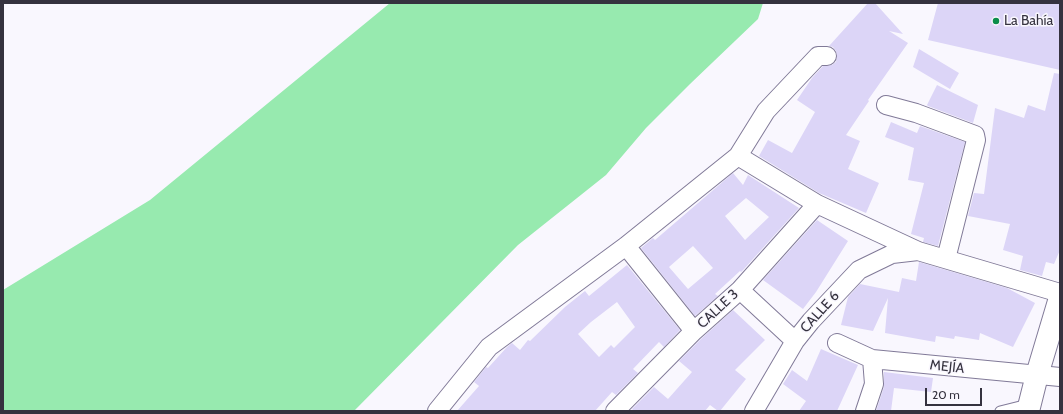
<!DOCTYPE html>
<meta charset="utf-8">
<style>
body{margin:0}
#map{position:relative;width:1063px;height:414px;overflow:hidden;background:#f9f7fe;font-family:Cabin,sans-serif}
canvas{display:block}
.frame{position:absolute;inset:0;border:4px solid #35323f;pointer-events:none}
.scale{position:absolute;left:925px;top:388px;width:57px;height:18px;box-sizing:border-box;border:2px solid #35323f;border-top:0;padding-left:5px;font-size:12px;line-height:14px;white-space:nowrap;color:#35323f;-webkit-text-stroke:3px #f9f7fe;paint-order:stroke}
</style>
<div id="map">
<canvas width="1063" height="414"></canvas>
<div class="frame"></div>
<div class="scale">20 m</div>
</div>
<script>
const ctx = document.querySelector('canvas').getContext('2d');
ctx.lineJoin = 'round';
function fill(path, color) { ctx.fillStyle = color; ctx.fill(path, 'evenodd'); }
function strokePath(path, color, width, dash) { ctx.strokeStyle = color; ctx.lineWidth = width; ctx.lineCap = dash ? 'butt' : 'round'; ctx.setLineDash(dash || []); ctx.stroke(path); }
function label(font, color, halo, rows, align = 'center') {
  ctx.font = font + ' Cabin,sans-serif'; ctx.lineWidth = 3; ctx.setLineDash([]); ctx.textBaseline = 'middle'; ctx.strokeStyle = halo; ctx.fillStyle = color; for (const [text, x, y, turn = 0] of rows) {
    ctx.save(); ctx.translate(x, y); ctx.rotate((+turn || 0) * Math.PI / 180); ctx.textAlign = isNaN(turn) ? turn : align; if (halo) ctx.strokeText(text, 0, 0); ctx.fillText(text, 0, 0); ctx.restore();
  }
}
fill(new Path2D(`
 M390,3h373l-5,16 -68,65 -44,44 -40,47 -88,70 -164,166h-351v-121l147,-90z`), '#97eaaf');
fill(new Path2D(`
 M868,3h7l28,31 -14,-3 19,12 -40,57 1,1 -23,34 14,6 -12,28 31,14 -13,30 -47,-20 -60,-37 9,-16 24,13 23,-41 -18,-12 15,-22 11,-12 9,-1 4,-3 1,-6 -1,-5 -3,-4 -4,-1z
 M938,3h122v67l-132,-30z
 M919,49l40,24 -9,16 -37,-22z
 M1054,73l6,1v176l-6,14 -8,-2 -4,14 -22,-6 3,-14 -20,-6 7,-26 -42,-8 6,-23 10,1 11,-86 29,10 4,-13 17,6z
 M937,85l41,20 -5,18 -45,-17 -1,-1z
 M891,122l26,11 3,-7 45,16 -27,104 -15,-4 1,-4 -13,-4 13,-51 -16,-3 6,-32 -29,-11z
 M733,173l10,12 5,-10 51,33 -55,61 -3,3 -1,-1 -25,23 3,2 -23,20 -54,-68 12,-10 2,2zM746,198l23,19 -24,23 -20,-24zM693,246l20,22 -25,21 -19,-22z
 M817,220l31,21 -32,51 -13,17 -40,-29z
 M919,262l88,26 28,15 -22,44 -33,-14 -1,7 -24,-4 -1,3 -18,-3 -1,6 -50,-9 3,-35 -15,33 -32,-6 7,-28 12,-13 39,8 3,-14 14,3z
 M627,265l53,65 -16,17 -5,-5 -26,27 5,4 -22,22 -4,-3 -17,19h-138l22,-25 -5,-4 12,-15 2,1 19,-21 5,-4 8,7 8,-10 2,1 35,-34 20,-16 4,5zM617,302l18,25 -21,21 -3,-3 -12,12 -21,-23 13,-12z
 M733,310l32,30 -30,30 11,9 -26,32h-2l-8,-6 -5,6h-71l-2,-2 22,-22 14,12 24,-27 -13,-11 22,-22z
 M821,349l37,16 -21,46h-38l7,-10 -23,-17 9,-14 15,11z
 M884,372l49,6 -2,14 -37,-4 -3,23h-15l8,-24z`), '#dcd5f7');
const lane = new Path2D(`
 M1000,411l28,-7`);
const street = new Path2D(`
 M886,105l30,8 59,22 1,5 -30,119
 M738,156l28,-45 52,-55h9
 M626,246l68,85
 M740,290l55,51
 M837,343l35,16 188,18
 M437,411l52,-64 137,-101 112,-90 79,48 101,47 142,42
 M615,411l79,-80 46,-41 77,-86
 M754,411l41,-70 16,-20 48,-51 33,-16 26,-3
 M865,411l9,-27 -2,-25`);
const secondary = new Path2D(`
 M1028,411l9,-36 23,-77`);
strokePath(lane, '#817a98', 11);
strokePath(street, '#817a98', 20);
strokePath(secondary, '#817a98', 24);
strokePath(lane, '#fff', 9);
strokePath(street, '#fff', 18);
strokePath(secondary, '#fff', 22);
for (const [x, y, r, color] of [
 [996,21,4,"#0a8d4a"]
]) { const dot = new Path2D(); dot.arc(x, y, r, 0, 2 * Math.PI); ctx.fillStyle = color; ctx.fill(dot); strokePath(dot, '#f9f7fe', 1.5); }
label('14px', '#35323f', '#f9f7fe', [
 ["La Bahía",1004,21]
], 'left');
label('14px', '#35323f', '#f9f7fe', [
 ["CALLE 3",718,309,-43],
 ["CALLE 6",820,312,-48],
 ["MEJÍA",947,367,6]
]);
</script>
